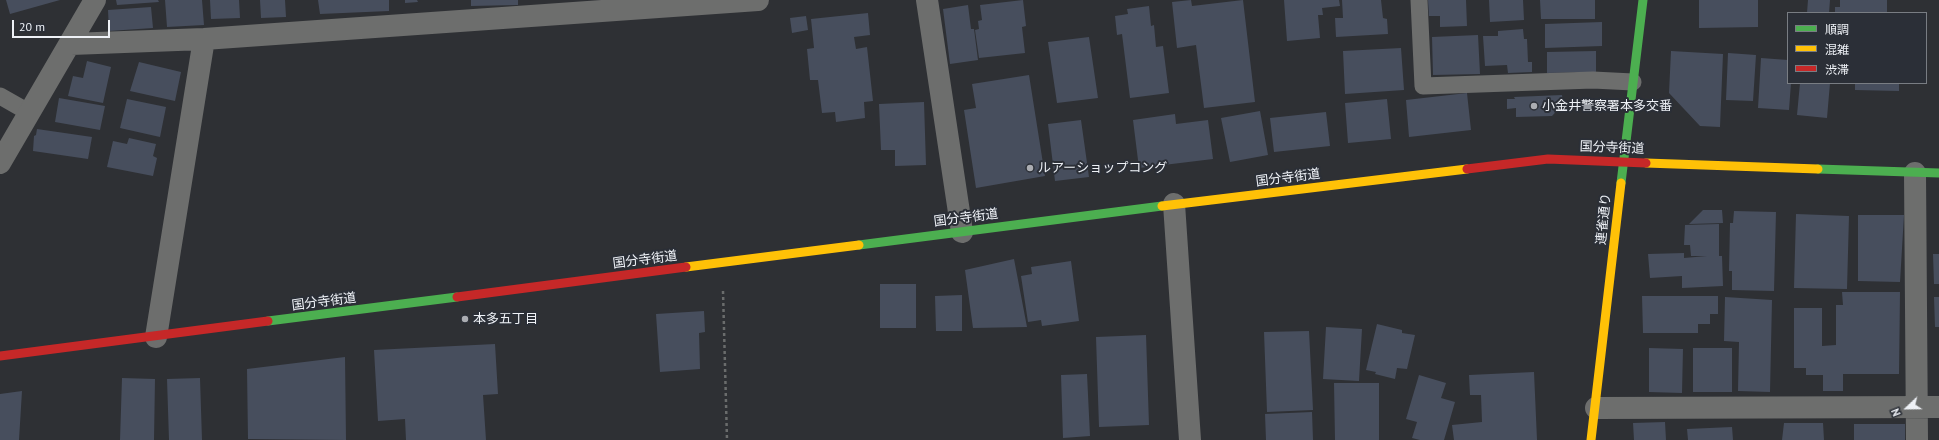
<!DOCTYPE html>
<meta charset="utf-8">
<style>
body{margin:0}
#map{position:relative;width:1939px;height:440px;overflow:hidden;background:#2e3034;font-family:"PT Sans","Noto Sans JP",sans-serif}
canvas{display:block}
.legend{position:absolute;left:1787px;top:12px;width:140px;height:72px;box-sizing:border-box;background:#2b2f37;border:1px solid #797d83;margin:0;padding:5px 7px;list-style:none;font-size:12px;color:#eef1f6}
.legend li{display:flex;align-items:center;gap:8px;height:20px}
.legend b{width:20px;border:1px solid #797d83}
.north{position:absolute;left:1887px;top:388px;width:40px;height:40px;-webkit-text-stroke:3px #2b2f37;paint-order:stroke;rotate:248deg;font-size:11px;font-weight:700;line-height:16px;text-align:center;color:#eef1f6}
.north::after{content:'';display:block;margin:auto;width:14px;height:18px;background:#eef1f6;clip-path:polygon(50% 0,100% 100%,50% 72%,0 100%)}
.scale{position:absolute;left:12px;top:20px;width:98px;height:18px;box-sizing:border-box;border:2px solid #eef1f6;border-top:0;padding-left:5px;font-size:12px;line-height:14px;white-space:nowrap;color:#eef1f6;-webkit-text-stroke:3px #2b2f37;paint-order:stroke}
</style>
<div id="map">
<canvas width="1939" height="440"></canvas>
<ul class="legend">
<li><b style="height:5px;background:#4caf50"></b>順調</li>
<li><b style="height:5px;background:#ffc107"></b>混雑</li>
<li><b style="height:5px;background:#c62828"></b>渋滞</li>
</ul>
<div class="north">N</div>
<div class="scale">20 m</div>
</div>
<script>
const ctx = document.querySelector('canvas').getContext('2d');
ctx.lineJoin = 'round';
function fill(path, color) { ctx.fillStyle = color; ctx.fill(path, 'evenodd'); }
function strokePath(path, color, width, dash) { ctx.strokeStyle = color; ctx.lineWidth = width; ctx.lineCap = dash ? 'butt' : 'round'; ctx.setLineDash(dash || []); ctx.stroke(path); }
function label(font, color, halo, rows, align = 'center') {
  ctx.font = font + ' "PT Sans","Noto Sans JP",sans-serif'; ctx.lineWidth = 4; ctx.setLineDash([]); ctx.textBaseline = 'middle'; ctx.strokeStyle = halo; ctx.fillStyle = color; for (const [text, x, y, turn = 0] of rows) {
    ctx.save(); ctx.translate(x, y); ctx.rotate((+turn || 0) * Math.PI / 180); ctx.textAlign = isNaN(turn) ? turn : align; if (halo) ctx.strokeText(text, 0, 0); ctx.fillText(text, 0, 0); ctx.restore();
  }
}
fill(new Path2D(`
 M6,0h54l-50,14z
 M116,0h42l1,2 -42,3z
 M165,0h37l2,25 -37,2z
 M210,0h29l1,18 -29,1z
 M260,0h25l1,17 -25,1z
 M318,0h71v11l-69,3z
 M405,0h12l1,2 -13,1z
 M471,0h47v5l-47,1z
 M1023,0l3,26 -4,1 3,26 -46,5 -4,-28 4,-1 -1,-8 4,-1 -2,-15z
 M1191,0l1,6 51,-6 12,102 -51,6 -8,-63 -19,3 -5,-46z
 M1284,0h55l1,6 -18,2 1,7h-5l2,23 -33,3z
 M1342,0h39l2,18 4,1 1,15 -52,3 -1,-19h8z
 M1428,0h38l1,26 -27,1v-11h-11z
 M1489,0h34l1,20 -34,2z
 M1540,0h55v19h-54z
 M1699,0h59v27l-59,1z
 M1808,0h22l-1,13h-22z
 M1840,0h47v13h-52v-6h5z
 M968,5l3,24h3l4,31 -28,4 -7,-55z
 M1149,6l2,20 3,-1 2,22 7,-1 6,47 -39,5 -8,-64 -5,1 -2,-19 13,-2 -1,-5z
 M151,7l2,21 -44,3 -1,-21z
 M868,13l2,22 -16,2 2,12 11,-2 6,54 -9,1 1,16 -29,4 -1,-10 -13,1 -4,-33h-8l-3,-31 7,-1 -3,-29z
 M806,16l2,14 -16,3 -2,-15z
 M1602,22v24l-57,2v-24z
 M1523,29l1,10h3l1,23h4v10l-24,1 -1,-8 -22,1 -2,-30h15v-5z
 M1478,35l2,39 -47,1 -1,-38z
 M1089,37l9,61 -41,5 -9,-61z
 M1401,48l3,42 -59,4 -2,-43z
 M1596,51v21l-49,1v-21z
 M1671,51l52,3 -3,73 -20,-1 -31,-33z
 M1728,53l28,2 -3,46 -27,-1z
 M1761,58l27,2v23h3l-2,27 -31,-2z
 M87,61l24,6 -8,36 -35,-7 5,-20 10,2z
 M139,62l42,10 -6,29 -45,-10z
 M1029,75l16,101 -69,12 -12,-78 12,-2 -4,-24z
 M1800,83h30l-3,35 -30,-3z
 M1855,83h44v8l-44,-1z
 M1467,93l4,37 -62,7 -3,-37z
 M1562,95l1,9 -11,12 -36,1v-9l-9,1v-10h8l-1,-2z
 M59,98l46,8 -5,24 -45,-8z
 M127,99l39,8 -6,30 -40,-9z
 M1387,99l4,40 -43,4 -3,-40z
 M924,102l2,63 -31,1v-16h-14l-2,-46z
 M1260,111l8,44 -38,7 -9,-44z
 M1326,112l4,34 -56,6 -4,-34z
 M1175,114l1,10 32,-4 5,39 -74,9 -6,-48z
 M1081,120l8,57 -34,4 -7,-57z
 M37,129l55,8 -4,22 -55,-8 1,-15 2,-1z
 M129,138l27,6 -3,12 4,2 -4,18 -46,-9 6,-26 14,3z
 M1703,210h19l1,13 -34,1z
 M1734,211l42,1 -2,79 -42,-1v-19h-3l1,-48h3z
 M1796,214l53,2 -2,73 -53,-1z
 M1858,215h46l-4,67 -42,-1z
 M1719,224v32h3l1,30 -41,2v-12l-32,2 -2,-24 36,-1v5l23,-2h-16l-1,-11h-6l1,-20z
 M1933,254h6v30h-5z
 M1014,259l13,68 -54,1 -8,-58z
 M1071,261l8,60 -37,5 -1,-6 -13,2 -7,-46 11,-2 -1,-7z
 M880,284h36v44h-36z
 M1842,292h58l-1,82h-56v17h-20v-16h-17v-7h-12v-60h28v38l14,-1v-40h7z
 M962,295v36h-26l-1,-35z
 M1642,296h76v18h-8v10h-12v9h-55z
 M1725,297l47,3 -2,92 -32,-1 1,-49 -15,-1z
 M1934,297h5v30h-4z
 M704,311l1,21 -6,1 1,36 -40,3 -4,-58z
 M1377,324l25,6v3l13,2 -8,34 -10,-1 -2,11 -20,-5 1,-2 -10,-2z
 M1326,327l36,2 -3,52 -36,-2z
 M1309,331l4,79 -46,2 -3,-80z
 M1146,335l3,90 -50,2 -3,-90z
 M495,344l3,50 -15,1 3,45h-80l-1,-21 -27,2 -4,-71z
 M1649,348l34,1 -1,44 -33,-1z
 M1693,348h39v44h-39z
 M345,357l1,83 -98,-1 -1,-70z
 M1534,372l3,68h-83l-2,-15 30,-3 -1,-27h-11l-1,-20z
 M1087,374l3,62 -27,2 -2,-63z
 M1419,375l27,8 -5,15 14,4 -11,38h-24l-8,-2 5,-16 -11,-3z
 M122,378l33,1 -1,61h-34z
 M200,378l2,62h-33l-2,-61z
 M1334,383h45v57h-44z
 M22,391l-3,49h-19v-46z
 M1312,412l1,28h-47l-1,-26z
 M1665,422l1,18h-32l-1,-17z
 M1784,423h39l1,17h-42z
 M1854,424h51v16h-51z
 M1732,427l1,13h-45l-1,-11z`), '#474e5d');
strokePath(new Path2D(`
 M723,291l4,149`), '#6a6c6c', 2.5, [3, 3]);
strokePath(new Path2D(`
 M1419,0l4,86 170,-6 40,2
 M0,96l30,17`), '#6d6e6d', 17);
strokePath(new Path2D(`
 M927,0l35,232
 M71,44l133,-5 554,-39
 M0,163l95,-163
 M1915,173l2,267
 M1174,204l16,236
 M156,337l48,-298
 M1596,408l343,-1`), '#6d6e6d', 22);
strokePath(new Path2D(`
 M1818,169l121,4
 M1621,183l22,-183
 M859,245l303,-39
 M268,321l189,-24`), '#4caf50', 9);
strokePath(new Path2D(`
 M1646,163l172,6
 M1162,206l305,-37
 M686,267l173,-22
 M1591,440l30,-257`), '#ffc107', 9);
strokePath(new Path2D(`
 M1467,169l81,-10 98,4
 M457,297l229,-30
 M0,356l268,-35`), '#c62828', 9);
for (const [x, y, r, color] of [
 [1534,106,4,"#abadb2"],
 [1030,168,4,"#abadb2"],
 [465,319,4,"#abadb2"]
]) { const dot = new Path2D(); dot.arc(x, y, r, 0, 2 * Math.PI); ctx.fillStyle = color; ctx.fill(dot); strokePath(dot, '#2b2f37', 1.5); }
label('13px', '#eef1f6', '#2b2f37', [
 ["小金井警察署本多交番",1542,106],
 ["ルアーショップコング",1038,168],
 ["本多五丁目",473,319]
], 'left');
label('13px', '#eef1f6', '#2b2f37', [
 ["国分寺街道",1612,148,2],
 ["国分寺街道",1288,178,-7],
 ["国分寺街道",966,218,-7],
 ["連雀通り",1604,219,-84],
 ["国分寺街道",645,260,-7],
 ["国分寺街道",324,302,-7]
]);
</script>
